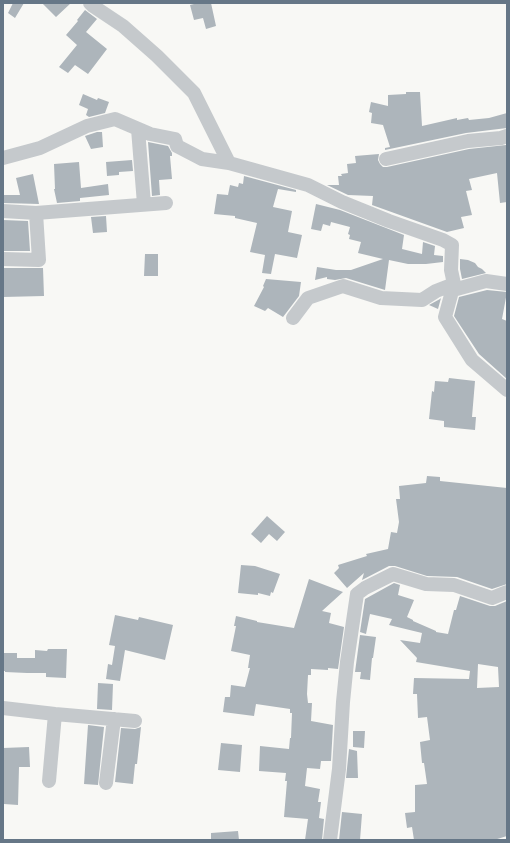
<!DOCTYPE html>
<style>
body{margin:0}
#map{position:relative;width:510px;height:843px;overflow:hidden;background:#f8f8f5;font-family:Lato,sans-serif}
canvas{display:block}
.frame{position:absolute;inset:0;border:4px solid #667787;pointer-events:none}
</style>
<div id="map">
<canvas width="510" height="843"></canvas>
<div class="frame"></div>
</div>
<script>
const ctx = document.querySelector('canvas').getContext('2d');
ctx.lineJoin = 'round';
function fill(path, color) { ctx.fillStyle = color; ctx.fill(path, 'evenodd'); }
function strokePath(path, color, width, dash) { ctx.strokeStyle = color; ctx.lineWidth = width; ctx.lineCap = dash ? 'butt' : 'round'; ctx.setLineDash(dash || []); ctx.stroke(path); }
fill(new Path2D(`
 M13,3h11l-9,15 -7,-5z
 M42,3h29l-15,14z
 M198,3h13l5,23 -10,3 -3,-11 -9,2 -4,-15z
 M85,10l12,9 -11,13 21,17 -19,25 -13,-9 -7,8 -9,-6 18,-22 -11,-10 12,-14 -1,-1z
 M406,92h14l2,34 35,-8v2l11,-2 1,2 20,-2 18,-5v15l-41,5 -81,17v-2l5,-1 -7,-22 -12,-2 1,-10 -3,-1 2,-10 17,4v-11l18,-1z
 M83,94l14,6 1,-2 11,4 -4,11 -16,4 -3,-2 2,-6 -9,-4z
 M97,132h5l1,15 -12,2 -6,-13z
 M148,142l20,4 4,7v3h-2l2,23 -13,1 1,15 -8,1z
 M506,145l1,57 -7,1 -3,-30 -28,6 3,11 -6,1 6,24 -11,2 3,11 -17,4 -75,-27 1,-9 -25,-1 -21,-10h12l-1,-9h4l-1,-2 7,-1 -1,-9 9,-1 -1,-7 24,-2 -1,6 2,4 3,3h4l82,-18z
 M132,160l1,11 -14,1v3l-12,1 -1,-14z
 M79,162l2,26 27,-4 1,11 -29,3v3l-23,2 -3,-14h1l-1,-25z
 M33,174l6,30 -36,-1v-8h17l-4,-17z
 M244,176l52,14v2l-18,-3 -5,18 19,4 -4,21 14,3 -5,23 -22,-4 -4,20 -9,-1 3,-18 -15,-3 7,-29 -22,-5v-2l-21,-2 3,-20 11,1 2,-10 8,2 1,-4 4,1z
 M316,204l24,6 64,25 -2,14 20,5 1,-12 12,4 -1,9 9,1v6l-17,2h-18l-19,-4 -4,30 -39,-12 -11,2 -8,-1v-2l-12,3 2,-13 19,3h15l32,-11 -25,-6 3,-11 -12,-3 1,-4 -2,-1 2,-7 -19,-5 -1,4 -7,-2 -2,7 -10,-2z
 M106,216l1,16 -14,1 -2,-16z
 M3,220l25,1 2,30h-27l1,-16h-1z
 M145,254h13v22h-14z
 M460,259l8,1 7,3 3,4 4,2 4,4 -24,6 -2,-10z
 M3,268h40l1,28 -41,1z
 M266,279l35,3 -2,14 -16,21 -15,-9 -3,3 -11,-5 10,-19 -1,-1z
 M487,290l20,2 -5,27 5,2v58l-28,-25 -25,-38 5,-19z
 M441,298l-3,11 -9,-4 11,-6z
 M449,378l26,3 -3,36h4l-1,13 -31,-3v-6l-15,-2 3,-28 2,1 1,-11 13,1z
 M427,476l13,1v4l67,7v96l-15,5 -35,-12 -30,-1 -32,-10h-6l-27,14 2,-7 -17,15 -13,-15 5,-5 -1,-3 29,-9 -1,-2 22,-5 3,-17 6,1 2,-11 -3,-23h4l-1,-13 27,-3z
 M267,516l18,16 -8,9 -8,-7 -8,9 -10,-9z
 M241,565l14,1 25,8 -7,19 -2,-1 -1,4 -12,-3v2l-20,-2z
 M309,579l34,13 -21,19 9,2 -2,10 15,4 -6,42 -10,-1v2l-17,-1v6h-3l-1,19 1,9h4l-1,18 22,4 -2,36h-10l-1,8 -13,-1 -2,18 15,3 -2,13h3l-2,16 5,1 -2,21h-17l3,-21 -24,-2 3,-36h-2l1,-8 -27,-2 1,-25 29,3 1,-11h1l1,-25h-2v-4l-34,-5 -2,12 -31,-4 2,-15h5l1,-12 14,2 5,-19h-2l2,-13 -19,-4 5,-25h-2l2,-10 21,5v1l37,6z
 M394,583l6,2 -2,10 16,5 -7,17 6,3v1l23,10v1l12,2 6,-24h2l4,-14 30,10h5l12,-5v235l-13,4h-80l-2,-13 -5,1 -2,-15 10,-1v-27l12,-1 -3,-21h-2l-2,-21 10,-2 -3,-23 -9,1 -1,-24h-4l1,-16 55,1 1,-8 -54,-9 1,-4 -17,-18 20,3 2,-10 -33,-8 3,-6 -22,-5 -4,20 -6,-2 5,-33zM478,664l20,3 1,20 -22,1z
 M115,615l23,5 1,-3 34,8 -8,35 -40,-10 -5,31 -14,-2 2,-15 4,1 3,-19 -6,-1z
 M360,635l16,2 -3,21h-1l-2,22 -10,-1 1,-7h-6z
 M48,649h19l-1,29 -20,-1v-4h-19l-22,-1v-1h-2v-18h14v5h18v-8l12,1z
 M98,683l15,1 -1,26 -15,-1z
 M88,725l16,2 -6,58 -14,-1z
 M141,727l-4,37h-2l-2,20 -18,-2 6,-54 14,1z
 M353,731h12l-1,17 -11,-1z
 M221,743l21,2 -2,27 -22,-2z
 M29,747l1,20h-11l-1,38 -14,-1v-4h-1v-52z
 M349,749l8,2 1,27h-12z
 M342,812l20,2 -2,26h-21z
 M238,831l1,9h-28v-7z`), '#adb5bb');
strokePath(new Path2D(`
 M90,3l3,3 30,20 34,30 37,37 35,70 79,22 34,17 47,19 54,19 9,5 -1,25 3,14 -9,33 27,43 35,30
 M138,129l6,75
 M3,158l37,-10 47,-22 28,-7 35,15 25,5 2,7 25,13 27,4
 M386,159l82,-18 33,-3 6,-2
 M3,211l33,2 130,-10
 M3,259l36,1 -3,-47
 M453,290l33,-9 21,3
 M293,318l15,-20 35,-12 38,12 41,2 14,-9 18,-7
 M3,708l52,6 80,7
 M49,781l6,-67
 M106,783l8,-64
 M330,840l9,-71 4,-67 4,-40 10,-68 8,-6 28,-14 33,10 28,1 38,13 15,-6`), '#c5c9cc', 14);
</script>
